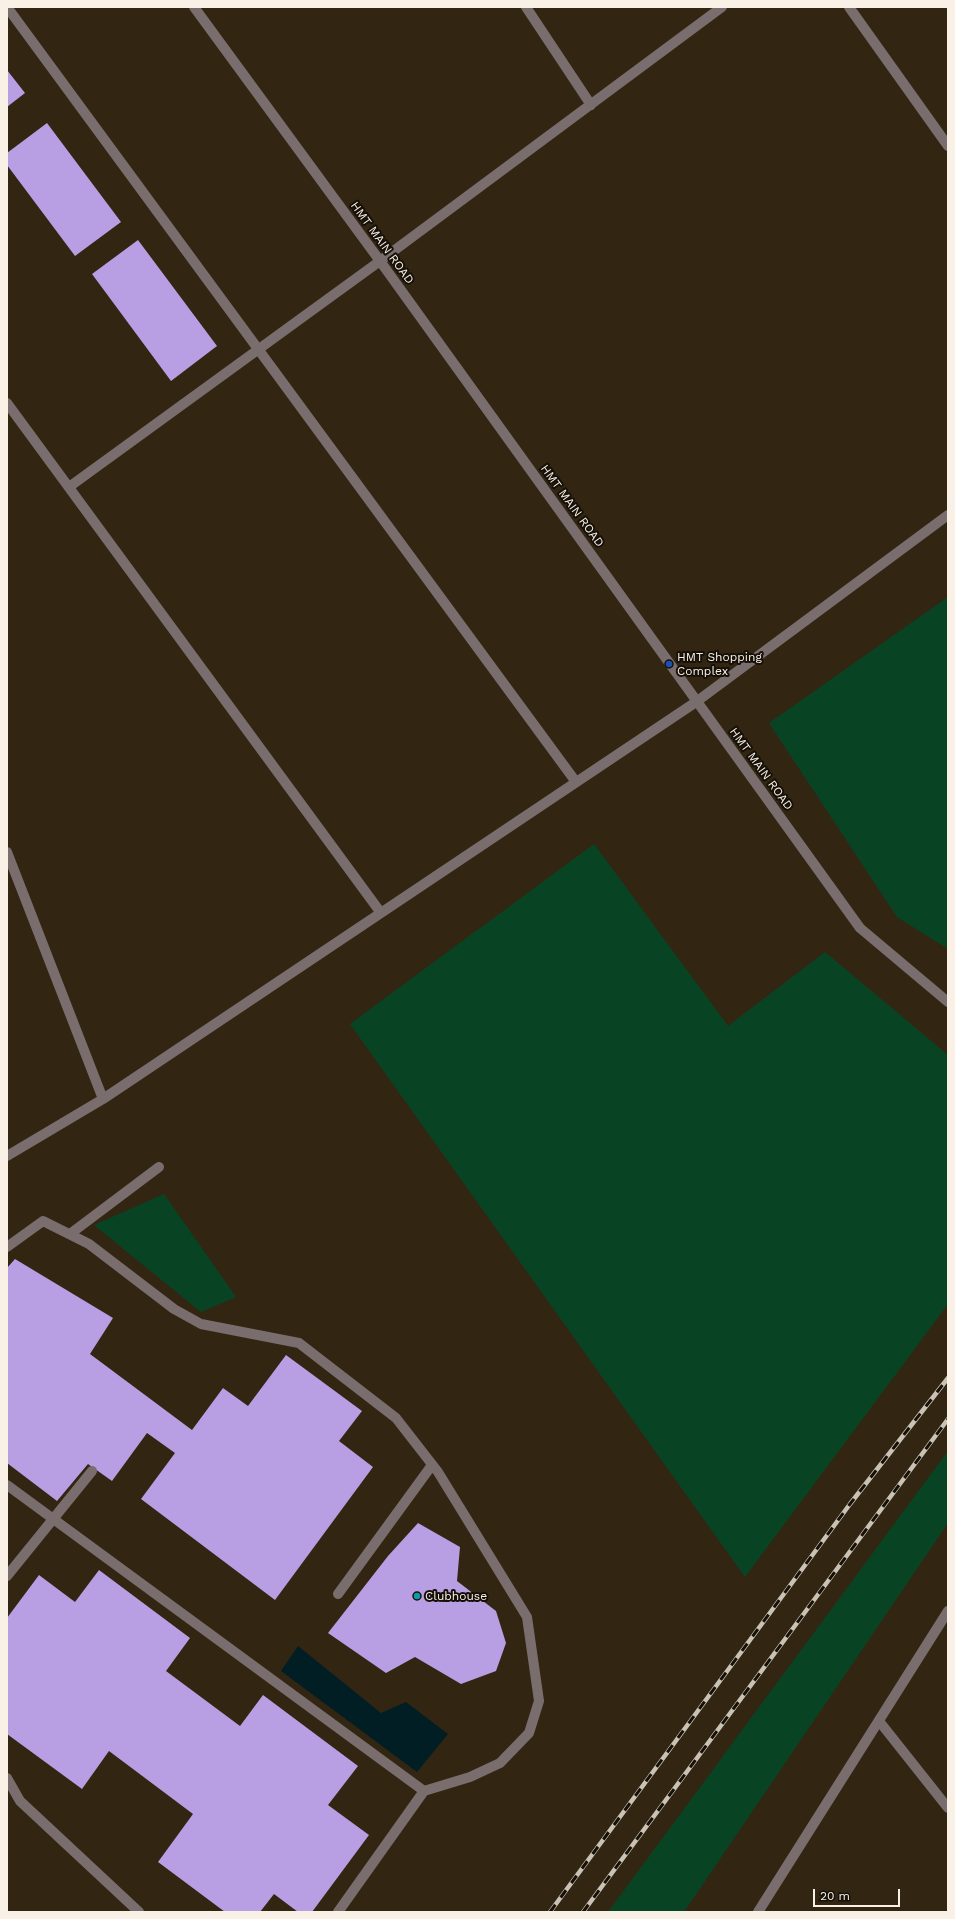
<!DOCTYPE html>
<style>
body{margin:0}
#map{position:relative;width:955px;height:1919px;overflow:hidden;background:#322613;font-family:"Work Sans",sans-serif}
canvas{display:block}
.frame{position:absolute;inset:0;border:8px solid #f9f1e5;pointer-events:none}
.scale{position:absolute;left:813px;top:1889px;width:87px;height:18px;box-sizing:border-box;border:2px solid #f9f1e5;border-top:0;padding-left:5px;font-size:12px;line-height:14px;white-space:nowrap;color:#f9f1e5;-webkit-text-stroke:3px #161008;paint-order:stroke}
</style>
<div id="map">
<canvas width="955" height="1919"></canvas>
<div class="frame"></div>
<div class="scale">20 m</div>
</div>
<script>
const ctx = document.querySelector('canvas').getContext('2d');
ctx.lineJoin = 'round';
function fill(path, color) { ctx.fillStyle = color; ctx.fill(path, 'evenodd'); }
function strokePath(path, color, width, dash) { ctx.strokeStyle = color; ctx.lineWidth = width; ctx.lineCap = dash ? 'butt' : 'round'; ctx.setLineDash(dash || []); ctx.stroke(path); }
function label(font, color, halo, rows, align = 'center') {
  ctx.font = font + ' "Work Sans",sans-serif'; ctx.lineWidth = 4; ctx.setLineDash([]); ctx.textBaseline = 'middle'; ctx.strokeStyle = halo; ctx.fillStyle = color; for (const [text, x, y, turn = 0] of rows) {
    ctx.save(); ctx.translate(x, y); ctx.rotate((+turn || 0) * Math.PI / 180); ctx.textAlign = isNaN(turn) ? turn : align; if (halo) ctx.strokeText(text, 0, 0); ctx.fillText(text, 0, 0); ctx.restore();
  }
}
fill(new Path2D(`
 M948,597v352l-51,-32 -128,-194z
 M594,844l134,182 97,-74 123,103v249l-203,273 -395,-553z
 M164,1194l72,103 -35,15 -107,-87z
 M948,1451v72l-264,389h-76z`), '#084424');
fill(new Path2D(`
 M298,1646l83,67 25,-11 42,32 -31,38 -136,-101z`), '#001e24');
fill(new Path2D(`
 M7,70l18,23 -18,14z
 M47,123l74,99 -46,34 -68,-91v-12z
 M138,240l79,106 -46,35 -79,-107z
 M15,1259l98,59 -23,36 102,76 31,-42 25,18 38,-51 76,56 -23,30 34,26 -98,133 -134,-101 34,-46 -28,-20 -35,48 -24,-17 -31,37 -50,-38v-195z
 M418,1523l42,24 -3,34 39,30 10,32 -10,28 -35,13 -46,-27 -29,16 -58,-40 60,-77z
 M99,1570l91,68 -24,33 74,55 23,-31 95,71 -30,39 41,30 -57,77h-14l-24,-18 -14,18h-35l-67,-50 35,-48 -84,-63 -27,38 -75,-55v-116l32,-43 36,27z`), '#b89ee2');
strokePath(new Path2D(`
 M879,1721l69,87`), '#7a6d6e', 10);
strokePath(new Path2D(`
 M7,7l569,775
 M526,7l65,98
 M849,7l99,139
 M7,403l374,510
 M69,487l311,-226 342,-254
 M7,852l96,247
 M7,1156l96,-57 593,-397 252,-187
 M70,1234l89,-67
 M7,1247l36,-26 46,23 85,65 27,15 98,19 97,75 42,54 89,145 12,84 -10,32 -29,30 -30,14 -46,14 -86,121
 M7,1485l417,306
 M7,1576l85,-105
 M338,1594l94,-129
 M7,1778l13,23 119,111`), '#7a6d6e', 10);
strokePath(new Path2D(`
 M194,7l186,254 480,667 88,74
 M758,1912l190,-301`), '#7a6d6e', 10);
const rail = new Path2D(`
 M550,1912l300,-408 98,-126
 M583,1912l365,-493`);
strokePath(rail, '#cac2b4', 4.5);
strokePath(rail, '#161008', 3, [9]);
for (const [x, y, r, color] of [
 [669,664,4,"#1a4fb4"],
 [417,1596,4,"#0f9aa8"]
]) { const dot = new Path2D(); dot.arc(x, y, r, 0, 2 * Math.PI); ctx.fillStyle = color; ctx.fill(dot); strokePath(dot, '#161008', 1.5); }
label('12px', '#f9f1e5', '#161008', [
 ["HMT MAIN ROAD",382,243,54],
 ["HMT MAIN ROAD",572,506,54],
 ["HMT MAIN ROAD",761,769,54]
]);
label('12px', '#f9f1e5', '#161008', [
 ["HMT Shopping",677,657],
 ["Complex",677,671],
 ["Clubhouse",425,1596]
], 'left');
</script>
